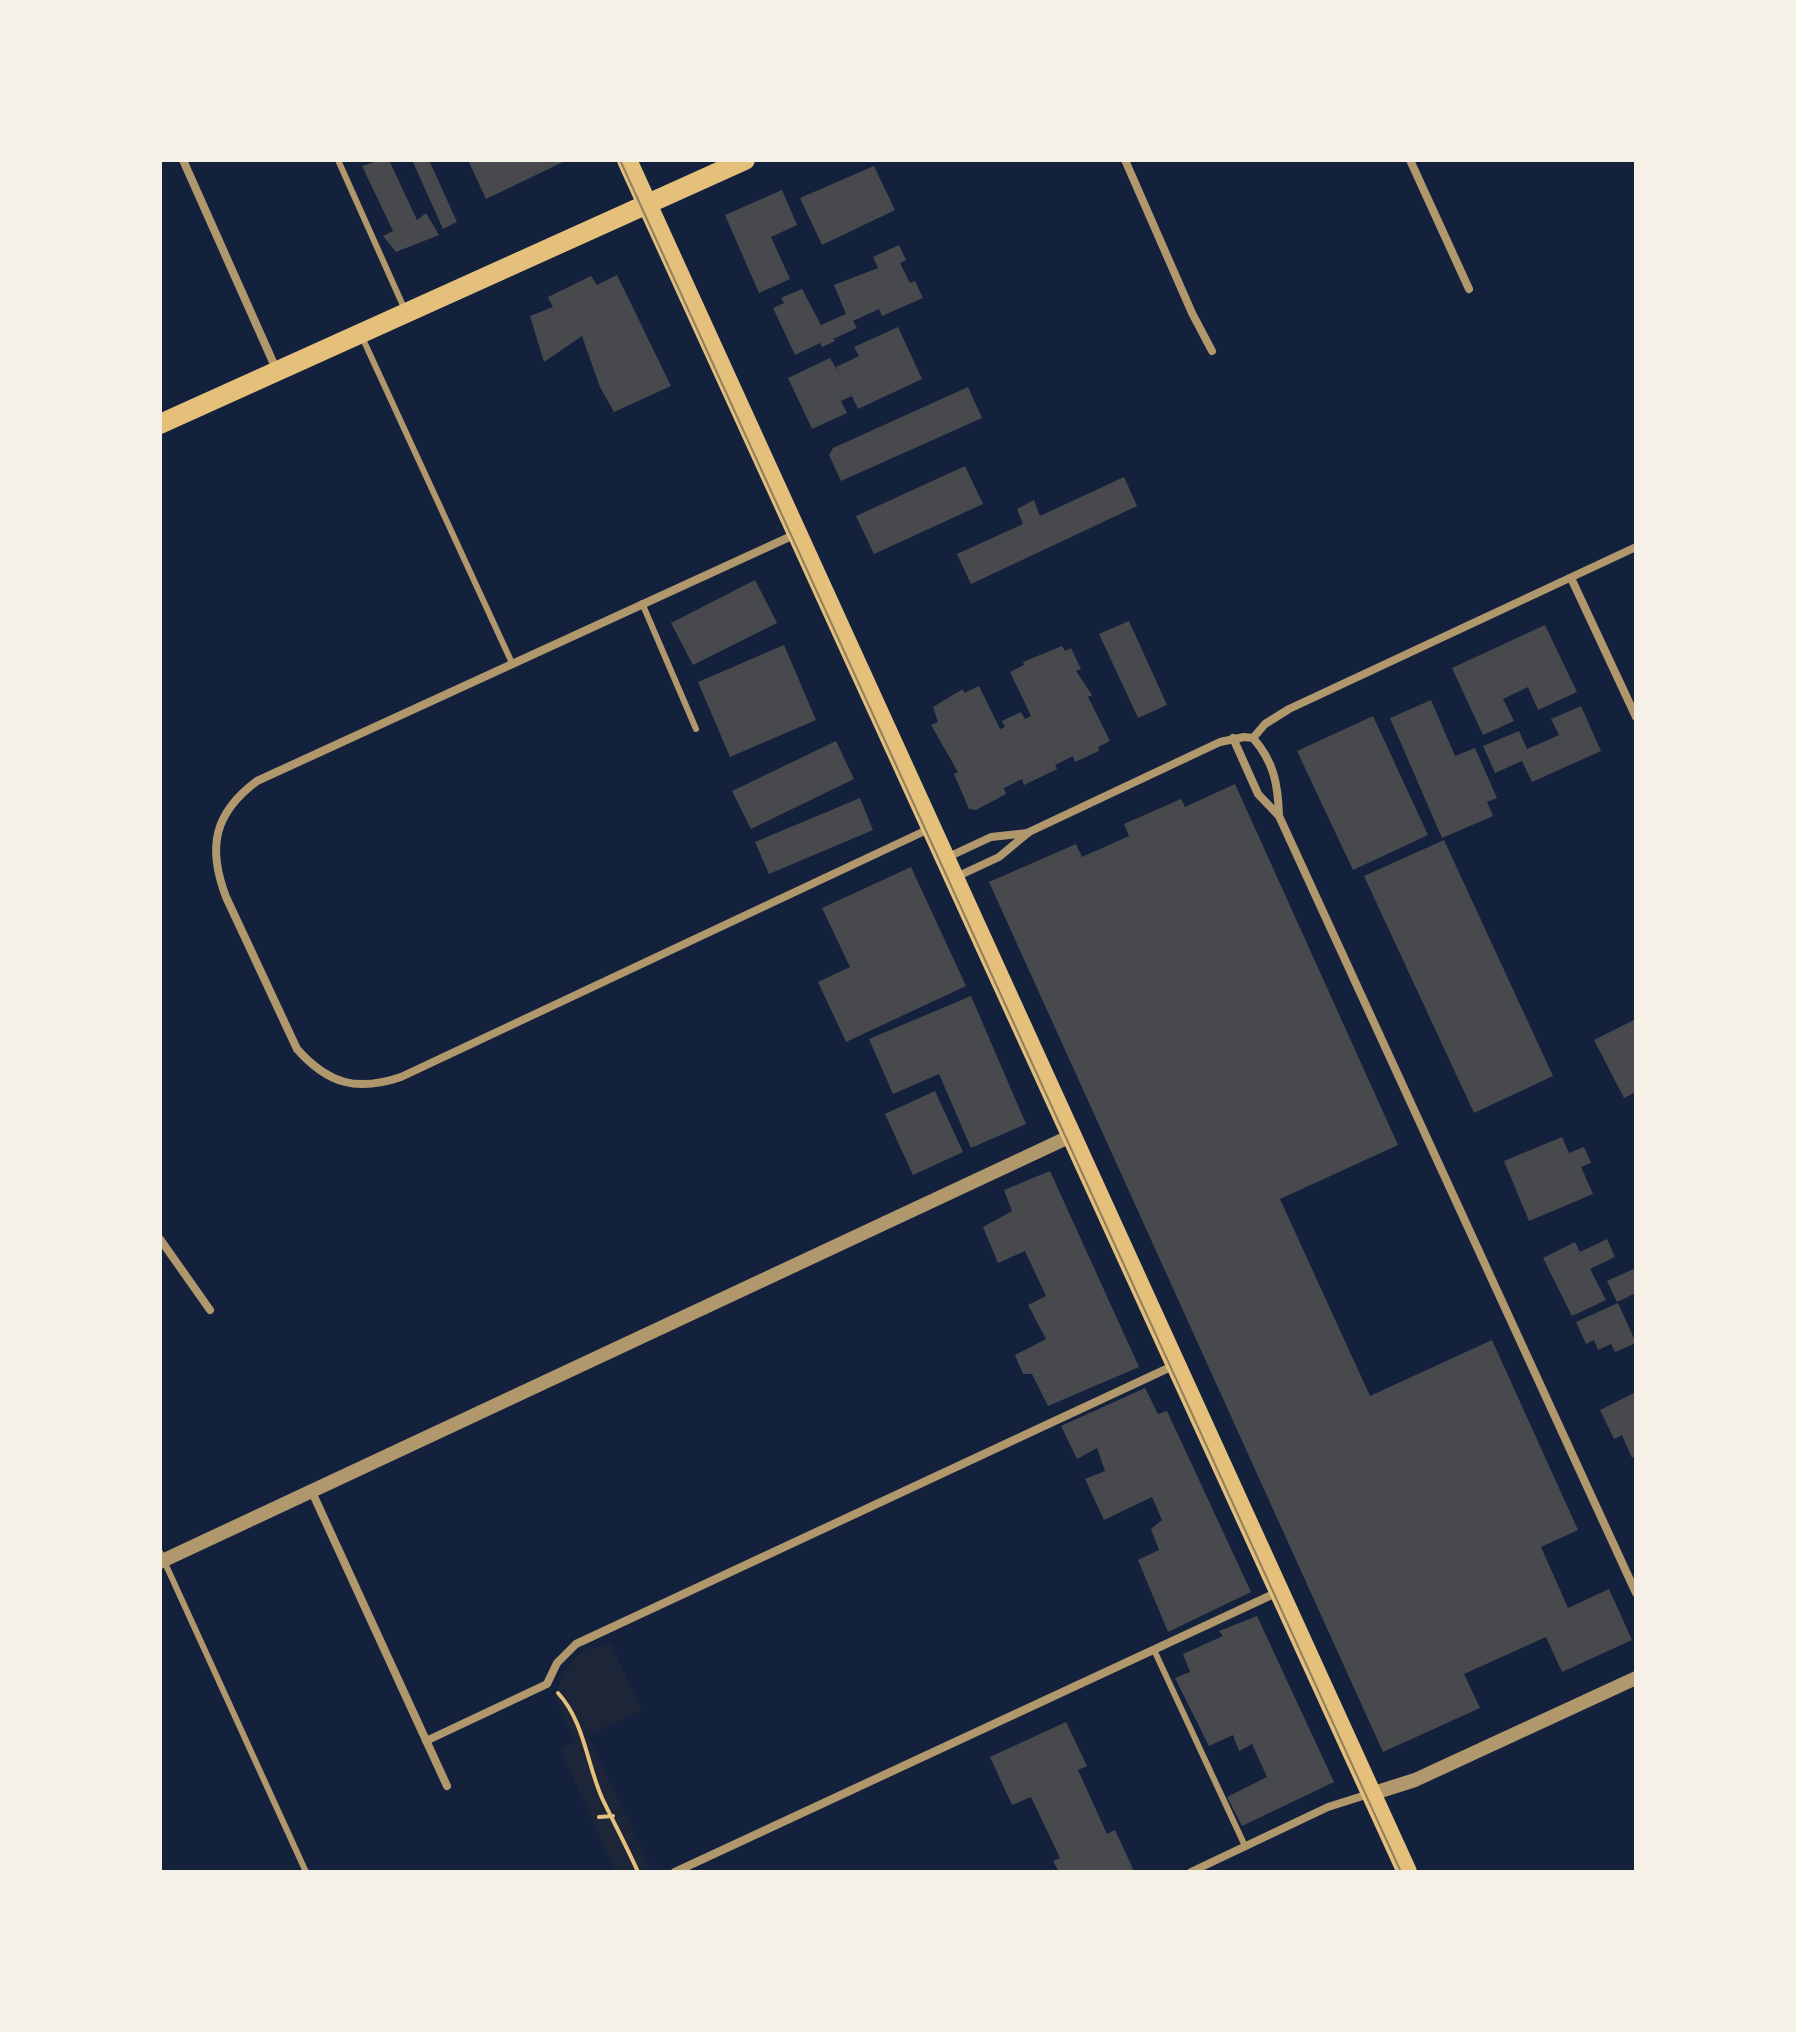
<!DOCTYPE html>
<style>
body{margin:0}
#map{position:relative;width:1796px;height:2032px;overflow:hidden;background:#14213d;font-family:"Fira Sans",sans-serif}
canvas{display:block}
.frame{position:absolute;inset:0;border:162px solid #f6f1e7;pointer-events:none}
</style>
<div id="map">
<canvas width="1796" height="2032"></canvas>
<div class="frame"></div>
</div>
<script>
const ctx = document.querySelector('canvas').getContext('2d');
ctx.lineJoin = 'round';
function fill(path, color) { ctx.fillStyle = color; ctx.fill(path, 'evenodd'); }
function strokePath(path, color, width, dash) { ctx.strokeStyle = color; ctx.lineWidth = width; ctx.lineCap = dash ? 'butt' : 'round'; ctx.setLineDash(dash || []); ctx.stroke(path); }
fill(new Path2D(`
 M610,1642l32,68 -54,26 62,130 -13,6h-21l-56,-123 15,-8c-5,-13 -17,-29 -18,-43 -2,-19 19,-45 35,-52l2,3z`), '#1d2539');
fill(new Path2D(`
 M381,160h8l28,60 9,-7 13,22 -43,17 -13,-16 10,-5 -31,-65z
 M412,160h17l28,62 -14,7z
 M468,160h94l1,2 -77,37z
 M874,166l21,44 -73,35 -22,-47z
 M782,190l15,35 -26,12 19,42 -31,14 -34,-78z
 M899,245l7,15 -6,3 10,20 5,-2 8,17 -41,18 -3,-7 -26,12 4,7 -24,11 2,2 -13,6 -2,-4 -25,12 -22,-47 11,-5 -3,-5 21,-9 19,36 25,-11 -12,-29 44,-17 -5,-11z
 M617,275l54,111 -57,26 -14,-25 -18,-51 -38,26 -14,-46 23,-9 -5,-10 43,-21 6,9z
 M898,327l24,52 -64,30 -6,-13 -11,5 6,12 -35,16 -24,-51 42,-20 10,17 -4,-8 23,-11 -5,-9z
 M968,387l14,31 -141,63 -12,-26 4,-7z
 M965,466l18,38 -109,50 -18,-38z
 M1124,477l13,29 -166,78 -14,-30 66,-30 -6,-15 17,-9 6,16z
 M755,580l22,43 -84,42 -22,-42z
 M1129,621l38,84 -29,13 -39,-84z
 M1545,625l32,67 -39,18 -10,-23 -25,12 11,22 -31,14 -31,-67z
 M784,645l32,75 -86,37 -32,-75z
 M1062,646l3,5 6,-3 10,21 -5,2 16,24 -4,2 22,44 -12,6 1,4 -24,11 -2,-6 -18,9 2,4 -33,16 -2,-6 -18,9 2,6 -30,16 -7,-1 -15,-35 4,-2 -27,-47 7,-3 -5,-15 30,-18 1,4 15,-7 21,43 5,-2 -3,-6 19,-9 4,7 6,-3 -21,-44 14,-7 -1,-3z
 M1431,700l24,56 20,-8 22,50 -10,4 6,14 -51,22 -52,-120z
 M1581,706l20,45 -69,31 -10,-21 -27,12 -12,-27 36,-15 8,18 32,-14 -8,-16z
 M1373,716l55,119 -75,35 -56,-119z
 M836,741l18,38 -103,50 -19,-38z
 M1235,784l163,361 -118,54 90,197 122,-56 86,190 -37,17 27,61 41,-19 23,51 -70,32 -16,-35 -82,37 16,34 -97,44 -394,-870 87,-38 6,13 47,-21 -5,-12 57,-25 4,8z
 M860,798l13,32 -104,44 -14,-32z
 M1444,840l109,236 -79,37 -110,-237z
 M911,867l55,119 -120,56 -28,-60 32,-15 -28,-59z
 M971,996l55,128 -55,24 -32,-74 -46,20 -24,-55z
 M1636,1019v73l-12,6 -30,-58z
 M935,1091l28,61 -50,23 -28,-61z
 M1562,1137l7,16 15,-6 7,16 -10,4 12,27 -64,27 -25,-60z
 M1050,1171l89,196 -91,39 -16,-32h-9l-8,-19 31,-16 -18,-34 18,-9 -21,-45 -27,12 -15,-36 29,-16 -8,-21z
 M1607,1239l8,18 -25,12 16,31 -34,16 -29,-58 32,-16 5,10z
 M1636,1268v25l-19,9 -10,-21z
 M1618,1303l18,40 -21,9 -4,-8 -13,6 -4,-10 -8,4 -10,-22z
 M1145,1388l13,26 9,-3 84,181 -83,40 -30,-72 21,-10 -8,-21 11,-9 -10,-23 -48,23 -19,-41 20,-8 -8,-23 -20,11 -16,-33z
 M1636,1392v64l-4,2 -10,-23 -8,4 -14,-29z
 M1257,1616l77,166 -92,44 -15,-29 40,-20 -15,-33 -13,7 -6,-16 -24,11 -34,-68 15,-6 -7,-18 40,-18 -4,-5z
 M1066,1722l21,44 -9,4 29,64 8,-4 19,41 -2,1h-73l-6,-11 7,-3 -29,-61 -19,8 -22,-48z`), '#48494c');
strokePath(new Path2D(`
 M558,1693c26,28 29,71 44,105 12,25 25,49 36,74
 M599,1817l14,-1`), '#e5c07b', 4);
strokePath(new Path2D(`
 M338,160l67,150
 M362,337l150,326
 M642,603l54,126
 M160,1552l146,320
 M1154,1650l91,196`), '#b1986c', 6);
strokePath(new Path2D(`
 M183,160l94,211
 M1125,160l67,153 20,38
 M1410,160l59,129
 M796,534l-539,247c-43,32 -50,66 -31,116l71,152c31,35 60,43 104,28l528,-248
 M1571,578l65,139
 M1233,738l25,56 21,22 357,777
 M1253,738c21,24 25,46 26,78
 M946,858l45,-21 37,-4
 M954,878l45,-21 30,-25 191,-90 24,-5 9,1 12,-14 24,-15 347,-162
 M160,1239l50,71
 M312,1492l135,294
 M426,1741l121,-57 10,-21 19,-19 599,-279
 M675,1872l603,-280
 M1191,1872l137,-65 41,-13`), '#b1986c', 8);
strokePath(new Path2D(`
 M160,1562l911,-426
 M1371,1794l44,-14 221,-102`), '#b1986c', 14);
strokePath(new Path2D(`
 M627,160l780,1712
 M160,424l585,-264`), '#e5c07b', 20);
strokePath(new Path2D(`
 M620,160l781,1712`), '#918062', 2);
</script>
